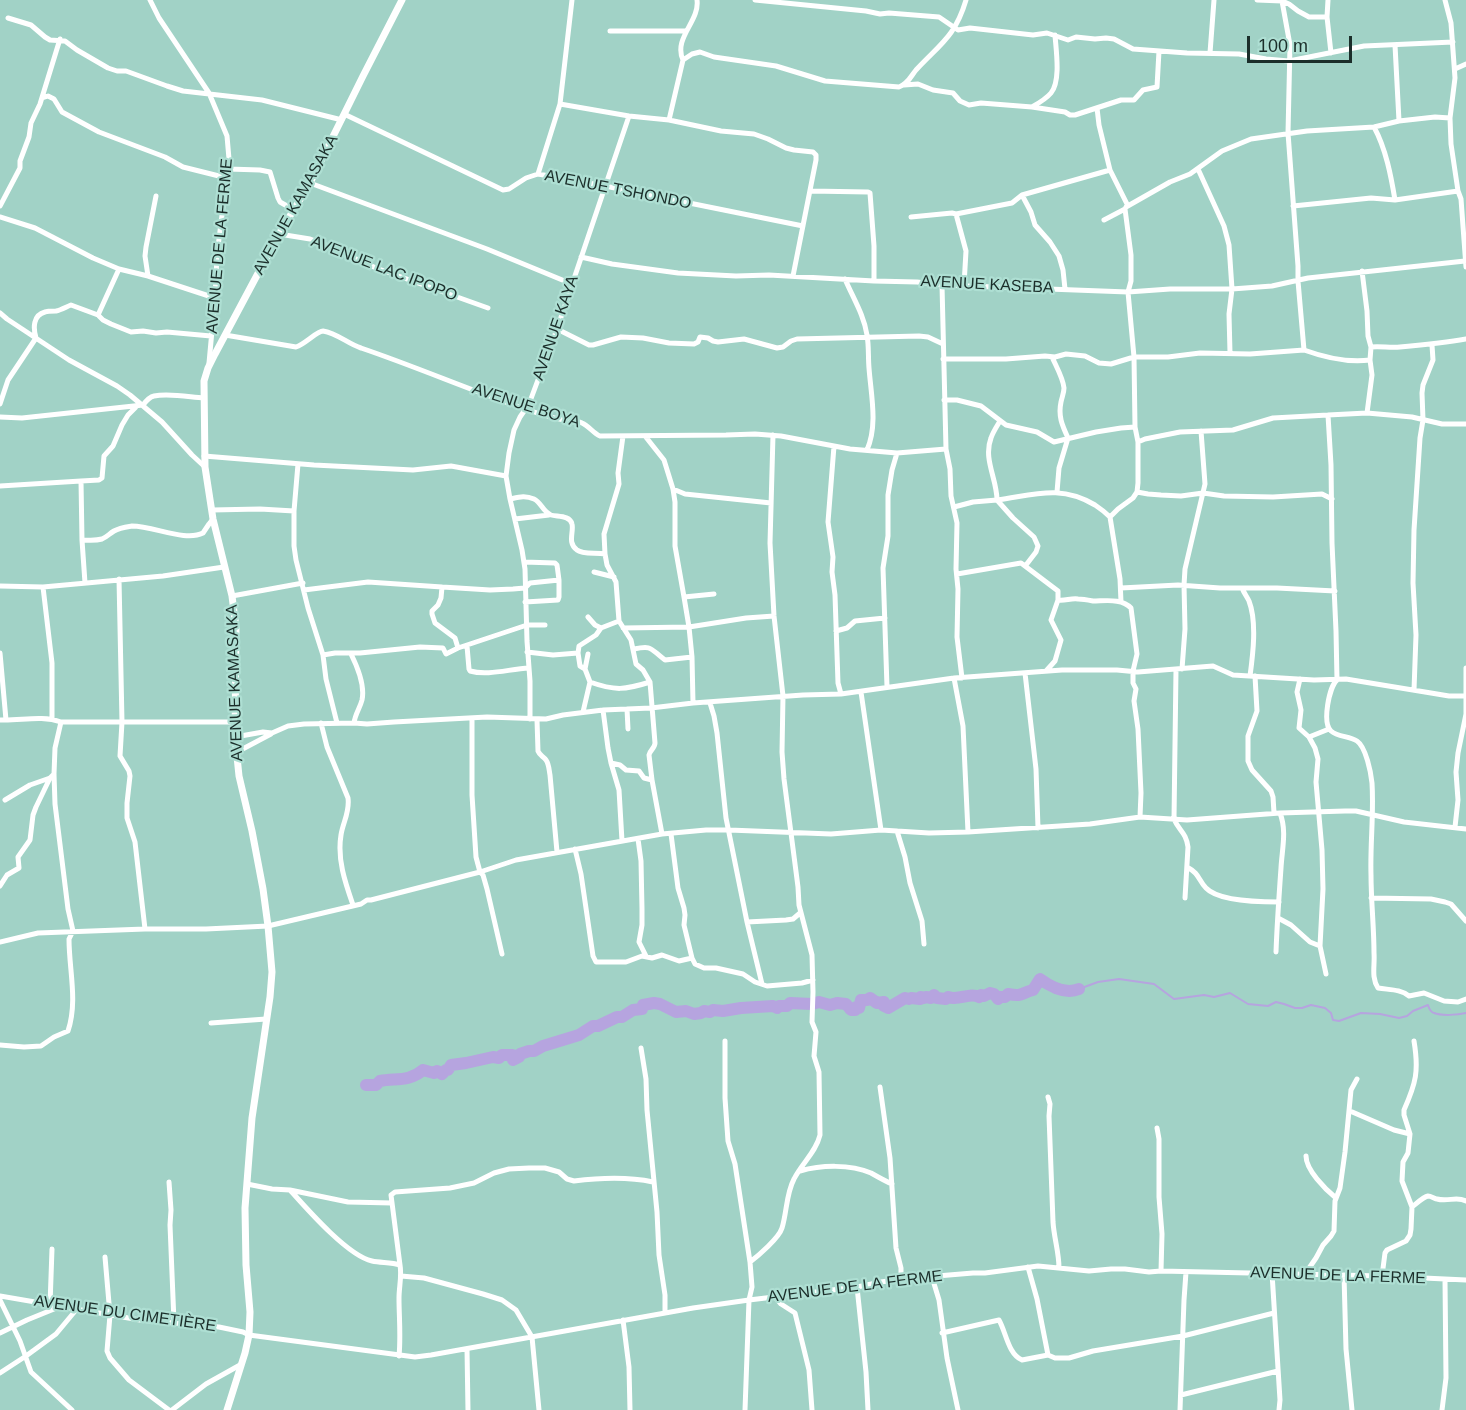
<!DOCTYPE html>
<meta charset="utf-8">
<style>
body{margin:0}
#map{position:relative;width:1466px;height:1410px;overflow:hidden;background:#a1d2c6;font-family:Helvetica,sans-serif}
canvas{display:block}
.scale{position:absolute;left:1247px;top:36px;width:105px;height:27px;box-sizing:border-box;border:3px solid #1b2e2a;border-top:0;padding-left:8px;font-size:18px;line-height:21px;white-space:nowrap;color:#1b2e2a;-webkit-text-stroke:4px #aedfd3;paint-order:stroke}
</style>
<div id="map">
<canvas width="1466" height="1410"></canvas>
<div class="scale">100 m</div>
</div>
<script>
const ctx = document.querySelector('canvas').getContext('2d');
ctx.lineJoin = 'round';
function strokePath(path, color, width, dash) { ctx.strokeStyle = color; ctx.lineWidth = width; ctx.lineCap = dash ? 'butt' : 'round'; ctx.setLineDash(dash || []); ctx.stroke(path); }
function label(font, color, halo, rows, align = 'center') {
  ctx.font = font + ' Helvetica,sans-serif'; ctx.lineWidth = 4.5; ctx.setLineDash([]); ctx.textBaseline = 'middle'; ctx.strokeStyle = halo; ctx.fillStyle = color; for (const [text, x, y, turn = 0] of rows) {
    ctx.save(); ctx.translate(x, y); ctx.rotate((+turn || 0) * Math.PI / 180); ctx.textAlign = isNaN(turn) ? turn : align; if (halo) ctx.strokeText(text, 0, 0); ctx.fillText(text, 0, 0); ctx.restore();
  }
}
strokePath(new Path2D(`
 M1079,989l19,-7 21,-3 35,5 20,15 30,-4 10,2 16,-4 18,11 20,2 8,-4 8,2 11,4h7l9,-3 14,3 6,5 2,7 6,1 22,-8 19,1 19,4 8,-2 6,-5 15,-6c1,3 2,7 6,8 7,3 24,2 32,0`), '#b6a4df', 2);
strokePath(new Path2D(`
 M366,1085h10l4,-4c16,-3 29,1 43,-11l11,3 3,-2 5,3 4,-4h2l3,-5 15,-2 27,-6 6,1 3,-3h10l1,5 6,-3 1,-3 9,-3h5l9,-5 36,-11 14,-9h5l19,-9h5l11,-7 9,-1 1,-4 11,-2 6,1 16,8 10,-1 8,3 7,-1 3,-2 6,1 3,-2 10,1 18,-3 32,-2 4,2 2,-2h8l3,-3 22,1 7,-2 11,3 7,-2 9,1 5,6h4l1,-3 3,1 2,-8h6l3,-2 7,5 7,-1v4l4,2 17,-10 4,1 2,-1 9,1 1,-2 3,1 2,-1 5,1 3,-3 3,3 9,1 2,-2c11,4 22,-5 31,0l2,-2 3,1 6,-3 4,1 4,5 1,-2h6l3,-3c16,3 12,-1 25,-4l7,-11c11,8 25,16 39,10`), '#b6a4df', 12);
strokePath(new Path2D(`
 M150,0l9,18 50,75 18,43 2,23 -12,96 -2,43 -6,65
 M755,0l111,11 14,3 9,-1 50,4 19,13 12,-2 63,7 14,-2 21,7 8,-3 19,2 11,-1 8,1 19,10 54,4 52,1 27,5 23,2 75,-15 89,-4
 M1257,0l25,1 7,3 9,7 11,6h18l1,-17
 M1445,0l6,23 4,55 -5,40 1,26 7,47 3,8 5,68
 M1327,17l4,36
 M8,18l23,7 14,12 5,3 15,1 12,9 31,18 9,3h9l41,15 16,5 79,9 80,20
 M610,31h75
 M1395,45l4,76
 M1210,53l4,-53
 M683,60c-10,-22 17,-39 14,-60
 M1455,69l11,-5
 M904,85l14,-1 15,6 20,3 7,8 9,4 12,-2 51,4 33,5 5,3h5l46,-15h13l9,-10 14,-3 2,-36
 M42,98l6,-2 6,3 8,13 37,20 66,25 18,10 44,11
 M560,104l69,12 40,4 52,11 33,3 14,5 18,9 8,2 19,2 3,3v5l-23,116
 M1032,107c7,-4 14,-8 19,-14 10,-12 5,-43 4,-58
 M1097,108l2,17 11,45 18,36
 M344,114l159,76 6,-1 17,-11 12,-4 67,12 198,40
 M669,120l14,-60 9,-6 8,-2 14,5 62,9 49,15 74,6c9,-3 12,-11 17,-17 24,-26 39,-33 50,-70
 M1374,127c12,22 17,49 21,73
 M228,169l32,1 10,2 8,26 2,4 14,8
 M1198,169l26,57 5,19 3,44 -3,25 1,39
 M538,174l22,-70 12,-104
 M310,183l177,66 85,35
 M810,191l58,1 2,1 4,53v35
 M1022,195l9,17 4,13 15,17 9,14 4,14 2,19
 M0,206l20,-38v-7l9,-24 2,-14 9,-19 20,-65
 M1293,206l78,-8 24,2 63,-9
 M956,214l10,37 -2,34
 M0,217l35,11 58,30 26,11 29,7 67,22
 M911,217l41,-4 4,1 56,-11 10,-8 88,-25
 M1104,220l21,-11
 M279,234l31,5 11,4 55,25 112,40
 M581,257l31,7 66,9 58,3 33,-1 105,6 43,1 25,3 186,7 42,-3h62l40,-3 36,-8 157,-17
 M1362,271l5,40 1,25 3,11
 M148,276l-3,-20 1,-9 10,-51
 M845,279c8,19 19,36 22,56 2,11 1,22 2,33 2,27 9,57 -2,82
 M942,285l4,164 4,20 1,27 6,27 -1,46 2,20 -1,48 5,41
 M0,313l7,6 62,41 48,26 13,9 32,27 30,33 13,12
 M98,315l21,-46
 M557,329l32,16h4l28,-8 22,1 26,5 25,1 4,-2 2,-5 8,1 5,3 5,1 26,-3 33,9 6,-1 8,-6 6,-2 122,-3 9,1 15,7
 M225,335l71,12c9,-3 21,-16 27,-16 14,2 25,13 38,17 56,19 111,43 167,62 12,4 24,8 36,10 6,1 12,0 18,3 7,3 11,10 18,13l126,-1 29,-1 26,2 69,13 47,4 49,-4
 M1304,350c22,8 43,13 66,10l1,-13c10,-1 19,1 29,0 22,-2 44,-4 66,-8
 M1052,357c4,9 11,21 12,31 0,5 -2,9 -3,14 -3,14 1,23 7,36l-9,30 -2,24
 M943,359h63l39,-3 10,1 11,-3 19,2 14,7 12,1 23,-7h34l32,-4 50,1 54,-4 -6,-69v-15l-10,-133 2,-88 -8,-44
 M944,400h13l24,6 25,19 31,7 17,10 42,-10 25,-4 14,-1
 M0,404l8,-24 28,-42c-3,-10 -3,-23 9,-26 2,-1 9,-1 11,-1 5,-1 10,-4 15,-6l27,10 5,5 8,4 20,8 12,-1 13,2 11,-1 44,4
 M1367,413l5,-38 -2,-15
 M1328,415l3,50 1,78 4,88 1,49c-8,7 -15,43 -6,51 7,6 18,5 26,10 9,6 14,32 15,42 2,31 -2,61 -1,92 0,26 3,52 3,78 1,13 -3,24 4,35 12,2 22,1 31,8l15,-3 20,8 14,1 8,-3
 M0,417l22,1 121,-13c3,-4 6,-8 11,-9 15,-3 35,1 50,2
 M1000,421c-3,5 -7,11 -9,17 -8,21 6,41 6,62 37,-5 63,-16 98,5 6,4 10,7 15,12
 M645,436l19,24 9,29 2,13v44l9,51 30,-3
 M1138,442l7,-3 35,-7 53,-2 40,-12 55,-3 39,-2 45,4 30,7h24
 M834,446l-6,76 5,35 -1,15 3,23 3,88 3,11
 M204,456l110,9 99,5 38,-4 55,10
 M298,464l-4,47v35l2,14 12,48 15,47 3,24 11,44
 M81,481l18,-1 3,-2 2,-22 9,-10 9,-21 6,-10 8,-8
 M0,486l81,-5 1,59 3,43
 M673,489l12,5 86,9
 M1137,492l11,2 13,1 20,1 22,-3 21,3 49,1 49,-3 10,5
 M510,499c9,-2 15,-4 24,0 7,3 9,13 17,16 6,2 19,0 21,9 2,8 -5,19 5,26 6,5 20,2 28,4l2,11 9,17 3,39 12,19 5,24 7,6 7,12 5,61c0,5 -5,7 -6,12l3,25
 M954,507l19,-5 24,-2 16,18 21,19 4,9 -2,6 -10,13
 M212,510l48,-1 34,2
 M515,519l34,-4
 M82,540c7,0 13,1 20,-1 5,-2 7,-5 12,-8 5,-3 12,-4 18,-5 22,0 53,16 71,7l6,-9 4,-5
 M605,554l-1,-20 15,-50 -1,-11 5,-37
 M594,572l20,5
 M957,574l64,-11 37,28v9l-7,20 10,20 -6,21 -9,10
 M119,579l3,143 -2,34 9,15 1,5 -3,27v15l8,24 10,87
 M0,586l43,1 120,-11 61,-9
 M43,587l9,76v56
 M442,587l48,3 23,-1 12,-1 5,-5 29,-3 -2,-15 -2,-2 -31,-1
 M1121,588l57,-3 42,3h57l58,3
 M1242,588c2,5 5,9 7,13 8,21 4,53 1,75
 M304,590l64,-8 74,5 -1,11 -3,7 -6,6v3l3,9 20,15 3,10
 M232,596l71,-13
 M684,597l5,30 57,-9 28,-2
 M1058,600c7,1 13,-2 20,-1 5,0 10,1 15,2 12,0 29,-3 38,7l6,46 -4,17v12l3,6 -2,12 4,28 3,64 -1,24
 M525,602l33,-2 1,-3v-17
 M1121,602l-1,-23 -10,-62 8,-8 15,-11 4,-6 1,-9v-41l-3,-15 -1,-70 -6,-65 3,-11v-26l-6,-46 1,-2 44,-25 20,-8 32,-23 29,-12 56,-8 67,-4 25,-6 36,-4 15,1
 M588,617l7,8 6,3 18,-7
 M623,628l66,-1 3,30 -27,3c-15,-11 -12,-15 -31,-11
 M836,631l11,-3 8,-7 30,-3
 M467,646l2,23 1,2c18,5 39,-2 59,-3
 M527,652l26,3 25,-2 1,-7 17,-11 5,-7
 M0,653l6,67
 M578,653l2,13 5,3 3,-15
 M351,654c6,12 14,32 11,46 -2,8 -7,14 -8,23
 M323,655l12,-2h25l60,-6 23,1 3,6 12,-6 69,-23h18
 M692,657l1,46
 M1182,669l3,-40 -1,-44 1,-16 20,-85 -4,-53
 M1176,670l-2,149c5,12 12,13 14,28l-3,51
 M1025,673l11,96 2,59
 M1255,676l2,35 -9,25v25l4,9 19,21 2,6 1,16
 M954,678l9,48 5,106
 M1300,679l-3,13 4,18 -2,18 10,9 6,11 3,11 -2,23 6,68 1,39 -3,57 6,28
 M590,682c25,9 35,8 60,0
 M887,687l-4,-119 5,-32v-41l4,-25 5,-17
 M1414,690l2,-55 -3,-52 1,-53 6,-92 3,-18 -1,-27 1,-8 10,-25 -1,-15
 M861,692l20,138
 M710,703l4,13 3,17 9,85 21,104 15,62
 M627,709l1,20
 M603,710l5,38 3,15 9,2 6,5 13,1 5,7 8,2 10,54
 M583,712l7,-30 -5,-13
 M472,719v76l4,62 4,15 3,3 4,14 15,65
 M530,719v-38l-3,-40 -2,-72 -3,-19 -12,-51 -4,-23 3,-23 5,-23 6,-13 9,-13 28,-75 72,-213
 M0,720c21,1 41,-5 61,2h174
 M537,720l1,31c2,5 5,5 8,9 3,4 3,10 4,15l7,77
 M321,723l6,24 21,51c2,14 -5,24 -7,37 -4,24 4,47 12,70
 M235,737l28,-5 9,1 16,-7 16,-2 50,-1 13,1 27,-2 93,-5 59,2 17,-4 40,-5 48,-2 42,-5 110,-8 38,-1 113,-16 108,-8h55l21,2 75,-6 20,9 81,5 32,-1 85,14 18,3h17
 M1309,737l20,-8
 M237,752l34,-18
 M611,763l8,27 3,51
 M5,800l25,-15 20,-7
 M1455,827l3,-27 -2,-28 2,-19 8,-39v-46
 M897,831l8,26 5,26 12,38 2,23
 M671,834l7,54 6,20 1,7 -1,10 8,33
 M638,839l3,22 1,48v16l-3,17 7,14
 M575,849l6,25 12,82 3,6h30l16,-6 10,2 10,-3 17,6 13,-3 3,6 9,4h12l27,6 12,8 12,4 35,-3 11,-3
 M1187,867c13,7 11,13 19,21 12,13 55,14 73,14
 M0,886l7,-11 12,-7 -1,-11 12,-17 3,-25 3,-8 14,-29 4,-4
 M1371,898l60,1 14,3 6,2 15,17
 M1278,918l13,7 19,17 10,4
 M747,922l39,-2 7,-1 7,-6
 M0,942l38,-9 107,-4h61l62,-3 93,-22 6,-4h4l109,-28 36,-12 146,-26 44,-4h23l102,4 50,-4 48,3 39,-1 122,-8 50,-7 47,3 93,-7 65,-2h11l48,11 62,7
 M1276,952c1,-28 3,-56 5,-84 1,-19 6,-37 -1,-55
 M211,1023l55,-4
 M725,1041v57l3,43 7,23 15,98
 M0,1045l24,2 17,-1 13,-9 14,-6c10,-30 1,-61 1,-92l4,-8 -5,-22 -13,-105 -1,-30 1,-26 6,-26
 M641,1048l5,31 1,31 10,102 2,43 6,40v18
 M880,1087l10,71 6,90 5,20v11
 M1048,1097l2,7 -1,12 4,106c1,16 6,30 6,46
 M1350,1111l44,19 16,4
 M1157,1128l2,11v58l3,37 -1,37
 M1306,1156c0,14 19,33 30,42
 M800,1171c21,-6 50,-7 71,2 7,4 14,8 21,11
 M169,1182l2,28 -1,15 4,97
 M247,1184l25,5 18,1c17,19 58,66 82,71 9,2 19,1 28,4 2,11 -1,22 -1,33 0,19 2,38 0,58
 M290,1190l58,12 44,1
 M1412,1207c4,-3 11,-10 16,-11 3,0 7,3 9,3 11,3 20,-3 29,2
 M105,1257l5,58 -3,36 3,7 19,22 40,30
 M400,1265l-9,-70 4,-3 55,-4 24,-5 20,-10 15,-4 20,-1h16l14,4 8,7 7,2c24,-3 56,-4 79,1
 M1028,1267l9,32 11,56 7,3h14l24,-7 90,-15 91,-23
 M1272,1273l8,127 -1,10
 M1305,1274l11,-16 7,-13 8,-9 3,-5 1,-30 5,-13 5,-36 6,-62 6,-11
 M1344,1275l2,74 6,61
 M401,1276l23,2 59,16 19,6 14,10 16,27 7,73
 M1382,1276l3,-23 2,-3 19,-9 4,-6 1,-6 1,-22 -10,-26 1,-19 5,-9 2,-19 -6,-19v-5c12,-27 15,-39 10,-69
 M932,1277l7,23 8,58 11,52
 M857,1287l9,85 2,38
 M0,1296l140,24 79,7 24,5 6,3 166,22 16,-2 262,-47 56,-8 108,-13 24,-5 20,-3 72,-6h12l53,-7 51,5 22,-2h14l24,3 12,-1 221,5 84,4
 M775,1297l6,7 14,9 14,57 3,40
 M0,1300l20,41 11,31 41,38
 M50,1305l2,-56
 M623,1320l6,47 1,43
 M0,1333l27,-13 32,-13
 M942,1333l57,-13c7,12 9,34 23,40l26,-5
 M467,1349l1,61
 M0,1373l26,-17 30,-22 20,-24
 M1181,1395l97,-24
 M172,1410l34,-26 34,-19
 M745,1410l4,-110 3,-13 -2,-25c8,-6 29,-24 32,-34 5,-16 4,-34 12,-49 8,-16 22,-27 26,-44l-1,-63 -5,-16 2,-24 -4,-10 1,-30 -1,-37 -13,-50 -1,-18 -14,-108 -2,-27 1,-56 -9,-80 -4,-73 3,-108
 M1180,1410l4,-110 2,-28
 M1442,1410l4,-32 -1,-98`), '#fff', 5);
strokePath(new Path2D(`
 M227,1410l18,-57 4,-18 1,-23 -4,-47 -1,-57 7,-90 18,-121 2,-25 -4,-46 -5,-37 -11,-58 -13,-55 -4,-39 1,-109 -4,-32 -19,-77 -8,-52 -1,-86 4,-13 7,-14 64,-120 31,-51 53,-107 39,-76`), '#fff', 7);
label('16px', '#1b2e2a', '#aedfd3', [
 ["AVENUE TSHONDO",618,190,11],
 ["AVENUE KAMASAKA",296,205,-61],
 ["AVENUE DE LA FERME",220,246,-85],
 ["AVENUE LAC IPOPO",384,269,21],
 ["AVENUE KASEBA",987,285,3],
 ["AVENUE KAYA",556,328,-71],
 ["AVENUE BOYA",526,406,18],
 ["AVENUE KAMASAKA",235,683,-92],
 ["AVENUE DE LA FERME",1338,1276,2],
 ["AVENUE DE LA FERME",855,1287,-7],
 ["AVENUE DU CIMETIÈRE",125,1314,8]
]);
</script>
